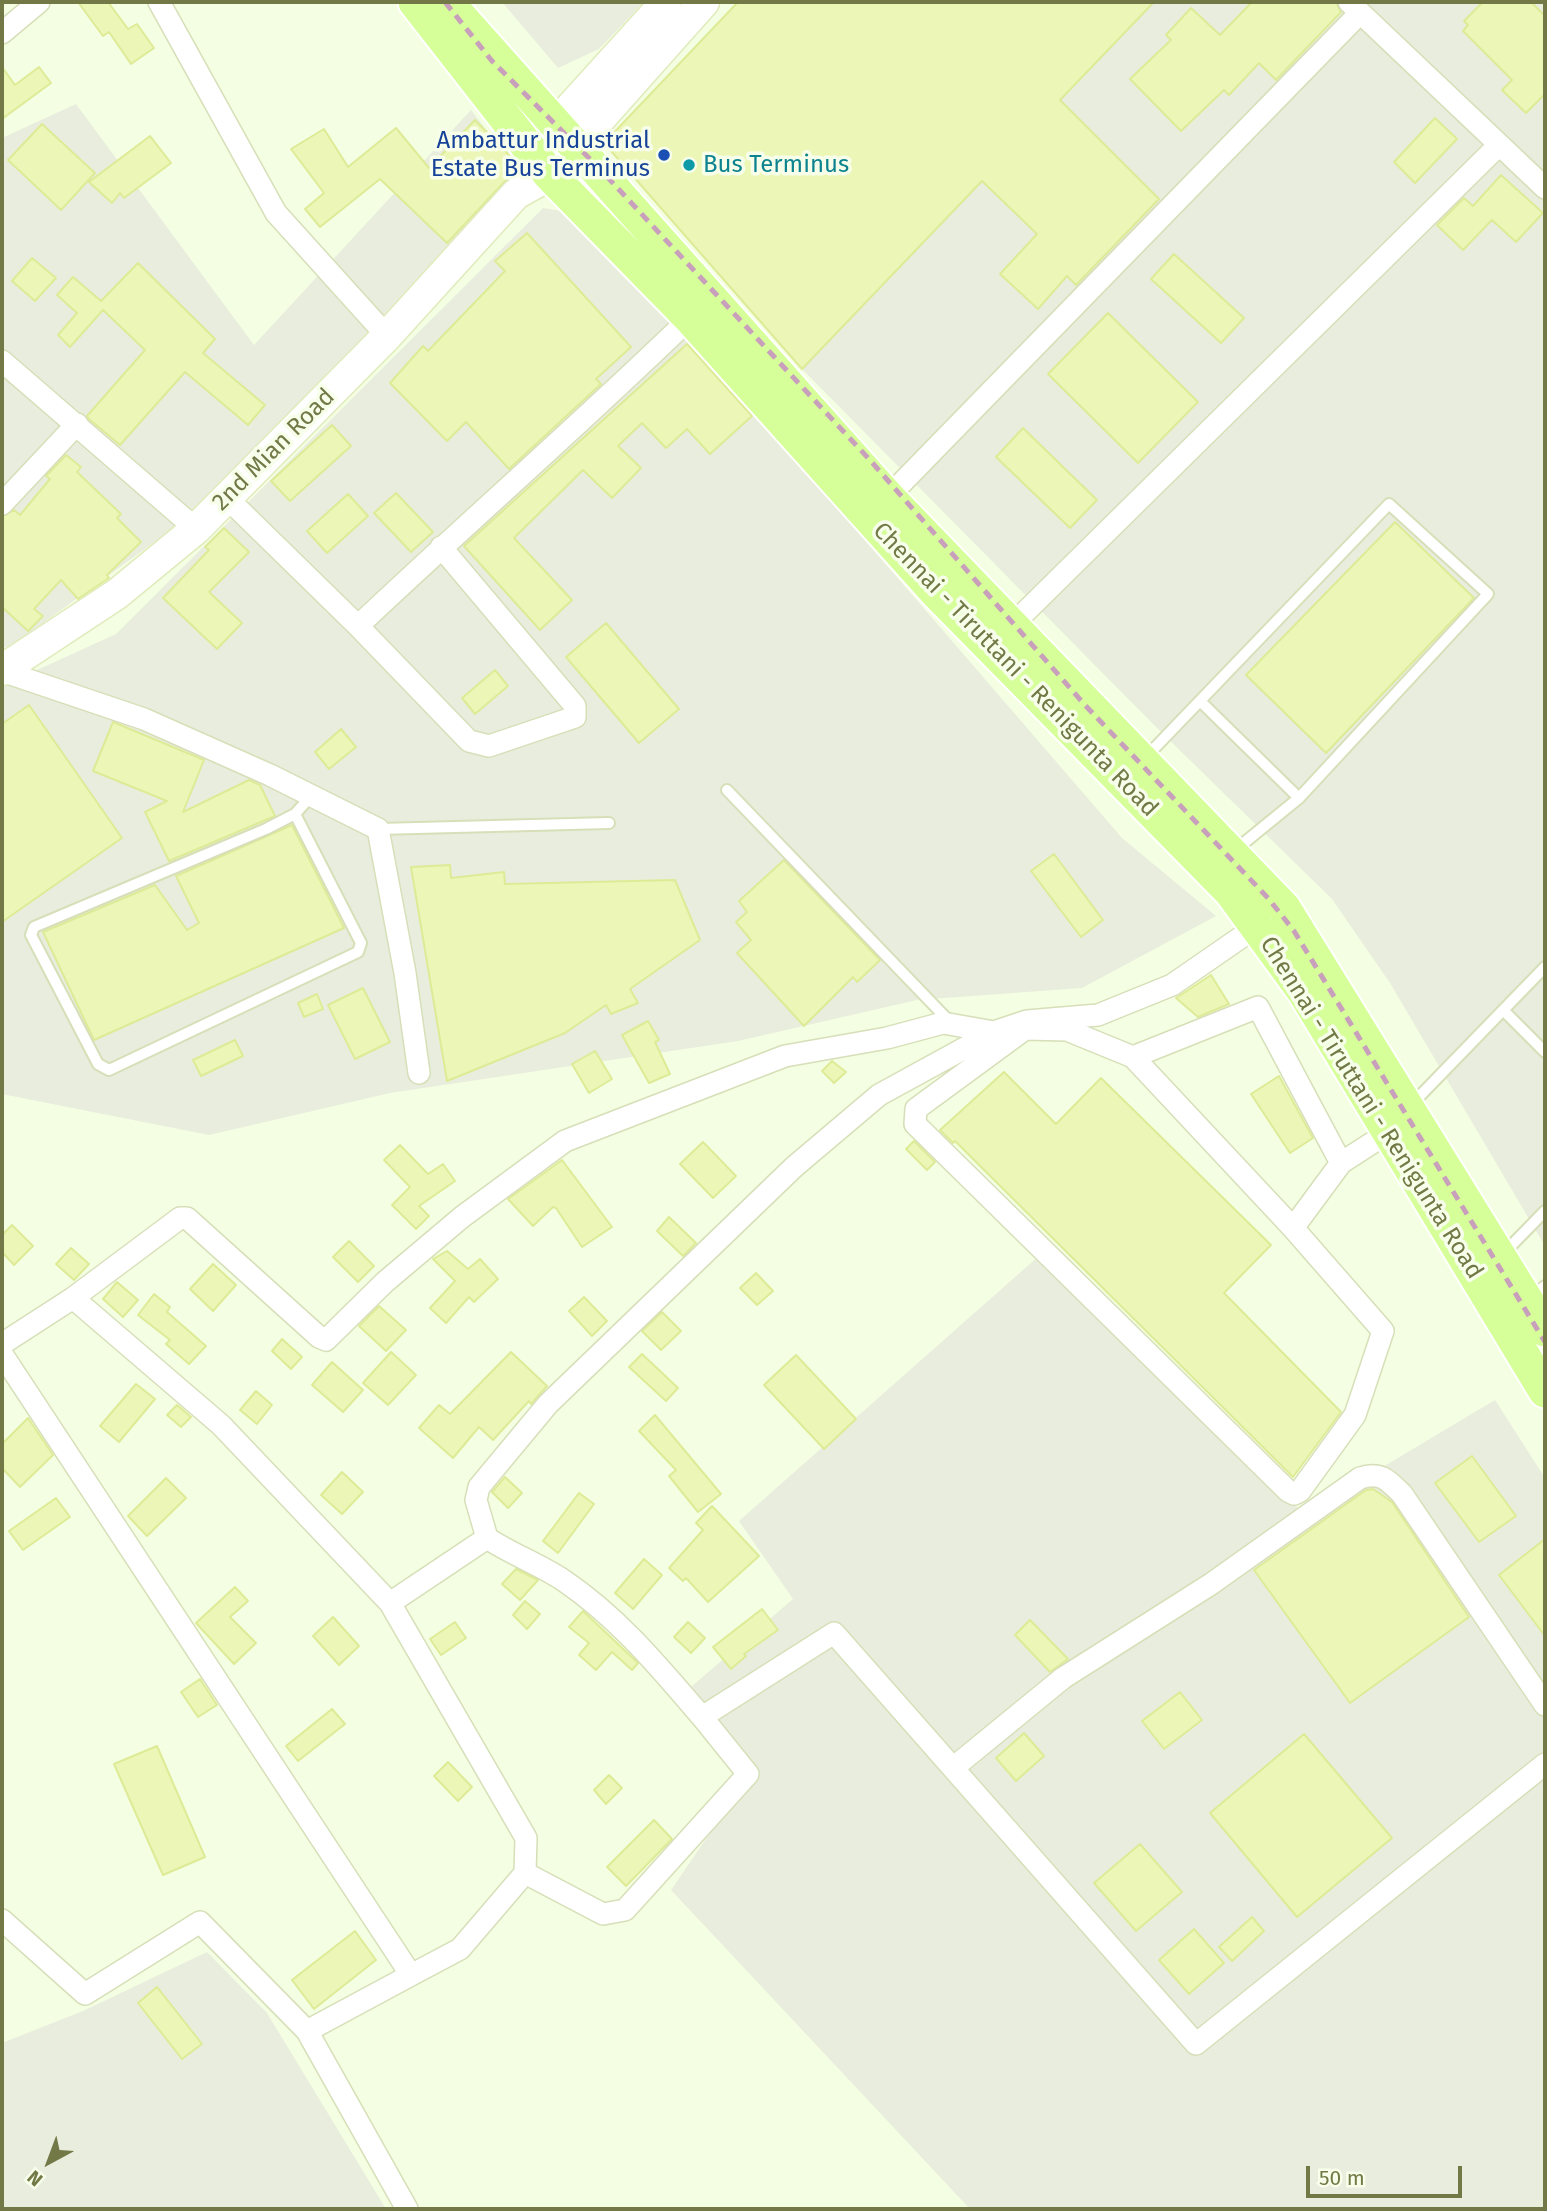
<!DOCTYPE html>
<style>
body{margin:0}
#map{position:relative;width:1547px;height:2211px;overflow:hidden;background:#f4fee2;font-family:"Fira Sans",sans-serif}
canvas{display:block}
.frame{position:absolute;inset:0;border:4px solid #727946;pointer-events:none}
.north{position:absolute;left:14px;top:2127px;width:70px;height:70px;-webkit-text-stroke:5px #f7ffeb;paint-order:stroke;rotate:221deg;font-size:19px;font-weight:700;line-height:28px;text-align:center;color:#727946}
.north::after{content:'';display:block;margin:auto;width:24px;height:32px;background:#727946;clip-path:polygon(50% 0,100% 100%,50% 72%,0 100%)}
.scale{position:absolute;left:1306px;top:2166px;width:156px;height:32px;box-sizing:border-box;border:4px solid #727946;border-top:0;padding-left:9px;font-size:21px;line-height:24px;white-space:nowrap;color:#727946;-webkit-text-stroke:5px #f7ffeb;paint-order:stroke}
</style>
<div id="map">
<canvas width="1547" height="2211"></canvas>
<div class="frame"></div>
<div class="north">N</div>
<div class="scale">50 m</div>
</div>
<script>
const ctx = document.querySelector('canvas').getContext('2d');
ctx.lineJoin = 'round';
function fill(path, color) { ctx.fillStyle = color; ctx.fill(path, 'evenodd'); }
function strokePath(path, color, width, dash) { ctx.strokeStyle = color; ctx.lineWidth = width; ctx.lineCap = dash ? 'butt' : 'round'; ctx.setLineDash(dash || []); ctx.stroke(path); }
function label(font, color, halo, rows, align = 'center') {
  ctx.font = font + ' "Fira Sans",sans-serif'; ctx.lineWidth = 7; ctx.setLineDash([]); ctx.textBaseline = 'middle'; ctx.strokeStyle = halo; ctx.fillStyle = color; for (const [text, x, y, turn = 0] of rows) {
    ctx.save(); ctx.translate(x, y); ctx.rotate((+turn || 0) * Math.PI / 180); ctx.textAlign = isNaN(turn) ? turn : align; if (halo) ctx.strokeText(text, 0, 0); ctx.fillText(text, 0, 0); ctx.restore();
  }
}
fill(new Path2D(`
 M502,2h142l-45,47 -41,19z
 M1154,2h391v1244l-155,-263 -58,-84 -177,-173 -353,-357z
 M76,104l178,241 217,-235 37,49 -10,48 -301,304 -184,134 -11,3v-510z
 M543,208l31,5 259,290 289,335 94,78 -134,72 -165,12 -179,41 -348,52 -181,42 -207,-41v-408l114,-52z
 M1040,1255l264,259 191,-114 50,78v731h-575l-299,-319 82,-120 -62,-83 102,-88 -54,-78z
 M207,1952l60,61 119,196h-384v-166l81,-32z`), '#e9edde');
const building = new Path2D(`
 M78,2h30l20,27 9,-5 17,24 -23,16 -22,-32 -6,4z
 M738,2h416l-94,98 99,99 -83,86 -9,-9 -29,33 -38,-35 37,-40 -55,-53 -180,188 -198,-226z
 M1252,2h84l5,10 -65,68 -17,-17 -30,32 -5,-5 -43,41 -51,-52 41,-39 -5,-5 25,-27 29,27z
 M1483,2h48l14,14v78l-19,19 -24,-23 10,-10 -49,-49 5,-6 -4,-4z
 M2,67l13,18 24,-18 12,16 -49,36z
 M1435,118l22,21 -42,44 -21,-21z
 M475,120l35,36 -3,23 -60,64 -67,-64 -60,48 -15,-18 19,-16 -33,-44 33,-20 24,38 48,-39 33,40z
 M42,124l53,49 -34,37 -53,-50z
 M150,136l21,27 -47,35 -4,-5 -8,10 -23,-21z
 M1501,175l42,38 -27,29 -24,-22 -29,30 -26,-25 27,-27 9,8z
 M527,233l104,114 -35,32 5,5 -92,85 -43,-47 -19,19 -57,-58 33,-37 5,5 77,-80 -10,-10z
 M1174,254l70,64 -23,25 -70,-64z
 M32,258l24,20 -21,23 -23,-20z
 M138,263l77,76 -12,14 62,52 -17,20 -63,-53 -65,73 -31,-26 -2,-3 58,-66 -42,-40 -33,37 -12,-12 19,-22 -20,-18 16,-18 28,24z
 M1108,313l90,89 -60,61 -90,-89z
 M687,344l65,72 -42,38 -23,-25 -21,19 -24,-25 -24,23 23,22 -29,30 -29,-28 -69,68 58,62 -32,30 -76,-84z
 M332,425l19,21 -61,55 -19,-20z
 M1023,428l74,72 -27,28 -74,-71z
 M66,455l15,12 -4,5 44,42 -4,4 24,24 -34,33 2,3 -31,21 -17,-19 -27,29 9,7 -15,15 -26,-24v-90l12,-7 6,5 30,-36 -4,-3z
 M396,493l37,39 -22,20 -37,-39z
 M348,494l20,22 -41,37 -20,-22z
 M1395,522l79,76 -148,155 -80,-78z
 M224,528l25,24 -40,40 33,31 -25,26 -54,-51 46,-48 -4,-3z
 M606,623l73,86 -40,34 -73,-86z
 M495,670l13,16 -33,28 -13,-16z
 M29,705l93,133 -120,84v-198z
 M113,722l91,38 -21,52 66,-32 11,5 15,31 -106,45 -24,-49 22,-11 -74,-30z
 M341,729l15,18 -27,22 -14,-17z
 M292,825l52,103 -250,112 -51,-108 112,-47 32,45 12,-7 -23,-47z
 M1054,854l49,66 -22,17 -50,-66z
 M784,860l96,100 -23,22 -4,-5 -49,49 -67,-73 14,-13 -15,-18 11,-10 -8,-11z
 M450,865l1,13 53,-6 1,12 170,-4 25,60 -70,49 8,14 -27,11 -5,-9 -41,28 -118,48 -36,-214z
 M1211,975l18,29 -31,13 -22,-19z
 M363,988l27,54 -35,17 -27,-54z
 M317,994l6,15 -19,8 -6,-14z
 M648,1021l11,19 -4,2 15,32 -21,9 -27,-48z
 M235,1040l8,16 -42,20 -8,-16z
 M595,1051l17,28 -23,14 -17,-29z
 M832,1061l14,11 -12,11 -12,-12z
 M1004,1072l52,52 45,-46 170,167 -47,48 117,119 -48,65 -338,-336 -2,2 -13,-13z
 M1279,1076l34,62 -23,15 -39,-59z
 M914,1141l21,21 -8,8 -21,-21z
 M703,1142l33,34 -23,22 -33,-34z
 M400,1145l28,29 15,-10 12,17 -36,25 10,10 -13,13 -24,-24 18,-18 -26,-27z
 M562,1160l50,67 -30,20 -26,-39 -3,-1 -20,19 -25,-27z
 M669,1217l27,26 -13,13 -26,-25z
 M12,1225l21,21 -19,19 -12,-13v-17z
 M349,1241l25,25 -16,16 -25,-25z
 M71,1248l18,16 -15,16 -18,-16z
 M447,1251l21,18 12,-10 18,20 -24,23 -5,-5 -23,26 -16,-15 25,-27 -22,-22z
 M213,1264l23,21 -23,26 -23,-22z
 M756,1273l17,18 -16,14 -17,-17z
 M117,1282l21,18 -15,17 -20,-18z
 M154,1294l16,13 -3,5 39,34 -17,18 -23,-20 4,-4 -32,-25z
 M584,1297l23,24 -15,15 -23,-25z
 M379,1306l27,24 -20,21 -27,-25z
 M662,1312l19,19 -20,19 -19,-19z
 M282,1339l20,18 -11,12 -19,-18z
 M391,1352l25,23 -28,30 -25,-22z
 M511,1352l36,34 -16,18 -2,-3 -36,39 -14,-13 -26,31 -34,-30 20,-23 11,9z
 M642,1354l36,34 -12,13 -37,-34z
 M796,1355l60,64 -32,30 -60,-64z
 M332,1362l31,28 -20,22 -31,-27z
 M136,1384l19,15 -36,43 -19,-16z
 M256,1391l16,14 -15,19 -17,-14z
 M177,1405l14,12 -10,10 -14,-12z
 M655,1415l66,79 -23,18 -29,-36 7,-6 -37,-39z
 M28,1418l25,37 -33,32 -18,-19v-24z
 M1472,1456l44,60 -37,26 -44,-59z
 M342,1472l21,20 -21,22 -21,-19z
 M505,1477l17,16 -14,15 -16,-16z
 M166,1478l20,20 -39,38 -19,-20z
 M1373,1489l19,13 77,115 -119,86 -96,-133 112,-80z
 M579,1493l15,11 -36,49 -15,-12z
 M56,1498l14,19 -47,33 -14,-19z
 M712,1506l47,50 -51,46 -22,-24 -3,3 -14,-13 34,-38 -7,-7z
 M1545,1539v97l-46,-61z
 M644,1559l18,16 -29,34 -18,-16z
 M516,1569l22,11 -18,20 -18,-16z
 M235,1587l13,14 -18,16 26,26 -22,21 -38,-41z
 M525,1601l15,13 -13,15 -14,-14z
 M762,1609l16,21 -34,24 2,2 -15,13 -18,-22z
 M583,1611l55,52 -6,7 -20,-18 -16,18 -17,-15 10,-12 -20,-16z
 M333,1617l26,29 -20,19 -26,-29z
 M1030,1620l38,39 -18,13 -35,-37z
 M455,1622l11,16 -25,17 -11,-16z
 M688,1622l17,16 -14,15 -17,-16z
 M200,1679l17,26 -19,12 -17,-25z
 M1180,1692l22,28 -38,29 -22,-28z
 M332,1709l13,15 -47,37 -12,-15z
 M1024,1733l20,23 -28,25 -20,-23z
 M1304,1734l88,104 -95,79 -87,-104z
 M157,1746l48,111 -42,18 -49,-111z
 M448,1762l24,25 -14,14 -24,-25z
 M609,1775l13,13 -16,16 -12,-14z
 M654,1820l18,19 -46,47 -19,-19z
 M1140,1844l42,48 -46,39 -42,-48z
 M1252,1917l12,14 -32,30 -13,-14z
 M1194,1929l30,34 -35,31 -30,-34z
 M355,1931l21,29 -62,49 -22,-29z
 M157,1987l45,57 -20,15 -44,-56z`);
fill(building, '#ecf6b7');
strokePath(building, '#deeb96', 2);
const lane = new Path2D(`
 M1200,701l99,97
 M1145,758l244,-254 99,90 -189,204 -65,53
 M727,790l223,232
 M295,814l66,129 -3,9 -249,118 -11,-6 -67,-129 3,-8 232,-98 29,-15 16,-18
 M378,829l231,-6
 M1503,1010l42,42
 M1411,1105l134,-138
 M1503,1254l42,-43
 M1529,1298l16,-12`);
const street = new Path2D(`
 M159,2l117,211 111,123
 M1349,2l196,186
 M2,33l37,-31
 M2,361l194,168
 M226,497l132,129 111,115 20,5 86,-29v-11l-134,-159
 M888,497l472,-484
 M2,504l75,-80
 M1012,625l487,-480
 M358,626c110,-104 224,-203 332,-308
 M2,671l142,48 126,56 108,54 27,144 14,100
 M1025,1029l42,1 66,27 160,171 90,103 -28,84 -55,76 -6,3 -6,-3 -373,-367 1,-15z
 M1133,1057l125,-50 83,156
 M1293,1228l48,-65 48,-31
 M73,1298l107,-80h7l132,119 7,3 59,-58 77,-65 103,-76 220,-85 102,-18 56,-15 51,9
 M2,1344l71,-46 148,127 169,178 136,235 -1,35 -65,76 -49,26
 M2,1354l409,621 -104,56
 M487,1538c24,16 52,26 76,42 56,38 96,87 139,137
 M390,1603l97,-65 -11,-38 3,-13 69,-83 246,-237 85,-72 115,-63 33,-11 71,-6 74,-30 94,-65
 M953,1768l110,-90 148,-94 149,-106c20,-7 28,2 42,16l143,211
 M525,1873l78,41 22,-4 123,-136 -46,-57 132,-84 362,411 349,-280
 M2,1920l83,74 115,-72 107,109 100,178`);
const secondary = new Path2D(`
 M523,174l7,-22 136,-150
 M2,670l115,-76 79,-65 191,-193 129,-142 34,-19 154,-173`);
const primary = new Path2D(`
 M415,2l135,173 140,143 246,274 295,300 73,100 241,399
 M447,2l441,495 396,411 261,422`);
strokePath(lane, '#d6dfb8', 14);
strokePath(street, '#d6dfb8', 24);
strokePath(secondary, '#e0ebbc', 33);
strokePath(primary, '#fff', 37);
strokePath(lane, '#fff', 10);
strokePath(street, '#fff', 21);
strokePath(secondary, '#fff', 30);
strokePath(primary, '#d6ff99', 33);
strokePath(new Path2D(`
 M445,2l47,59 106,106 271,292 215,245 184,194 26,33 251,411`), '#c9a0bc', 5, [10, 7]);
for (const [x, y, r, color] of [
 [664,155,7,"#1a4fb4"],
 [689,165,7,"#0f9aa8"]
]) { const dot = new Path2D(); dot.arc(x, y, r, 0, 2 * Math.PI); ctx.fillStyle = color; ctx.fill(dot); strokePath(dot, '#f7ffeb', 2.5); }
label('24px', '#164399', '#f7ffeb', [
 ["Ambattur Industrial",650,141],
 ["Estate Bus Terminus",650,169]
], 'right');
label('24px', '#0d838f', '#f7ffeb', [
 ["Bus Terminus",703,165]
], 'left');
label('24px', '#727946', '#f7ffeb', [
 ["2nd Mian Road",274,450,-45],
 ["Chennai - Tiruttani - Renigunta Road",1015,670,46],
 ["Chennai - Tiruttani - Renigunta Road",1371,1108,58]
]);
</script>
